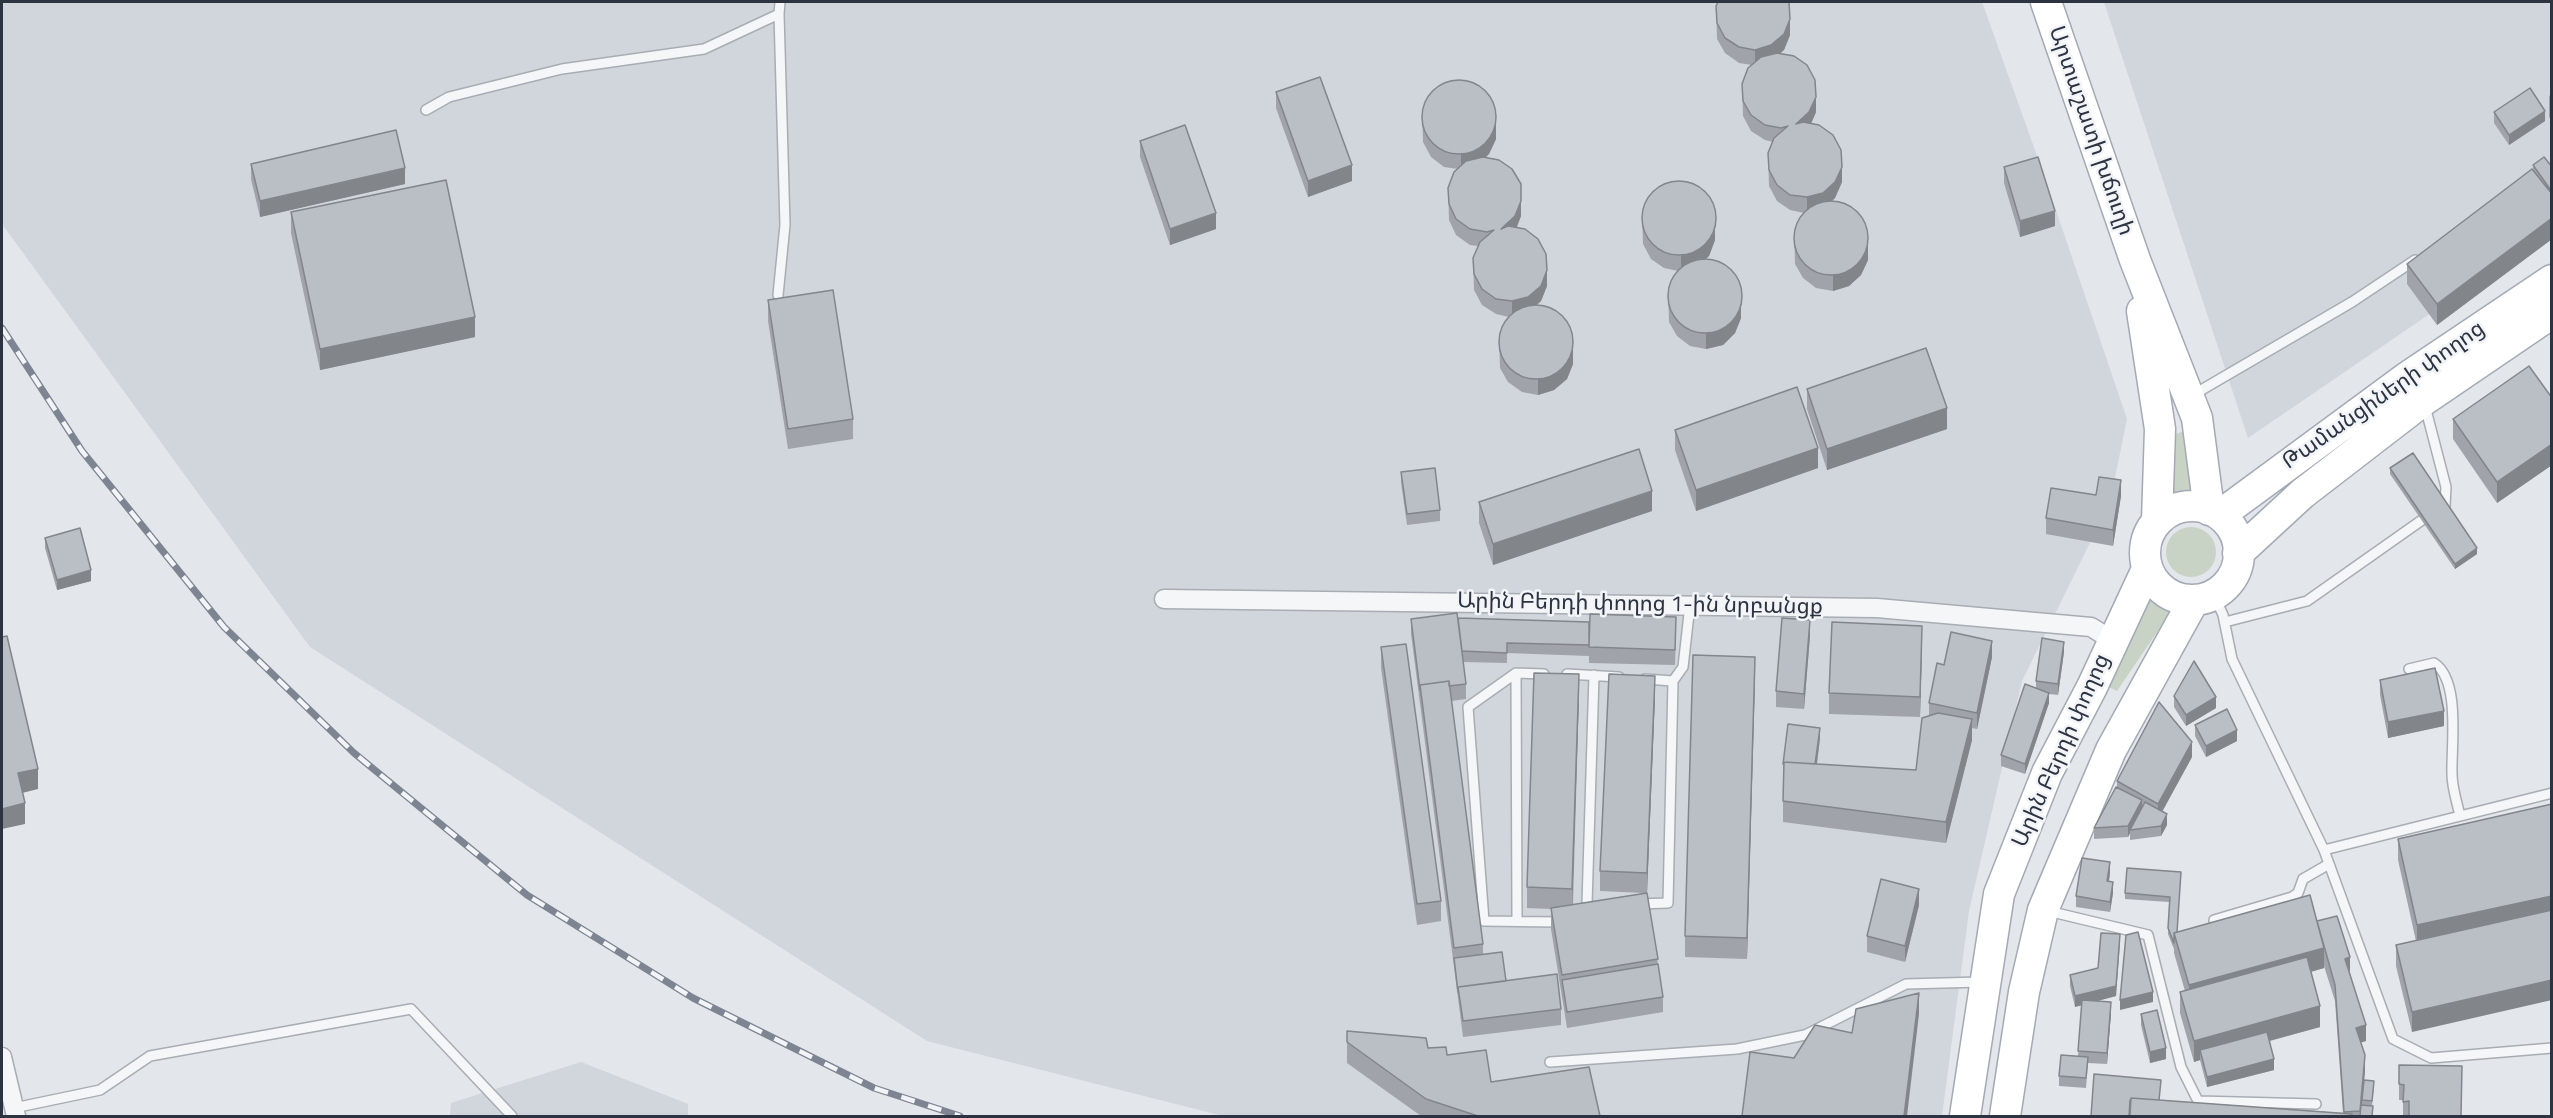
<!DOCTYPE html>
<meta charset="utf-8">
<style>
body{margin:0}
#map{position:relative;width:2553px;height:1118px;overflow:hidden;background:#e3e6ea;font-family:"Titillium Web",sans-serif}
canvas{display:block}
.frame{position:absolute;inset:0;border:3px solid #2c3341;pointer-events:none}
</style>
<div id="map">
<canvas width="2553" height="1118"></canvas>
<div class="frame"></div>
</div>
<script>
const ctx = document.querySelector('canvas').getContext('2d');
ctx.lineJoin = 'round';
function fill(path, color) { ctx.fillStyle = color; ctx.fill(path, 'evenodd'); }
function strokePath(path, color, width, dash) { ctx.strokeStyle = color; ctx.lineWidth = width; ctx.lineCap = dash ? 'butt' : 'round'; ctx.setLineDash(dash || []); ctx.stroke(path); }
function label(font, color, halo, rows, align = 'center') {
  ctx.font = font + ' "Titillium Web","Noto Sans Armenian",sans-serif'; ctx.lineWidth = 5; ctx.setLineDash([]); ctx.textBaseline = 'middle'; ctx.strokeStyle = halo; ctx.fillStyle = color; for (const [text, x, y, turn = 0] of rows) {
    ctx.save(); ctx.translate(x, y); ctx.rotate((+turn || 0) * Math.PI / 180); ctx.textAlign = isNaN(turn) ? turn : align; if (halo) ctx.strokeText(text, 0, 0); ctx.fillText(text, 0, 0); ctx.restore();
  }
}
fill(new Path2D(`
 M2,2h1980l64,179 81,238 -17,83 -88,179 -53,230 -27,205h-719l-296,-75 -617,-394 -308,-423z
 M2104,2h447v229l-303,207z
 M581,1062l107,42v12h-238l1,-13z`), '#d1d5dc');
fill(new Path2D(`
 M2188,430l11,58 -30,6v-58z
 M2166 552a25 25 0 1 1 50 0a25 25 0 1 1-50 0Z
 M2145,597l25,16 -53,78 -10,-5z`), '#c8d3c5');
const service = new Path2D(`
 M426,110l23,-13 113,-28 142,-20 75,-35 1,-12
 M778,295l7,-70 -6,-211
 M2191,396l161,-94 63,-42
 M2425,406l21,81 -1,19
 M2214,595l9,20 9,44 92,191 69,189 38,19 121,-10
 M2225,622l82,-21 115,-81
 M2409,669l25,-6c27,17 17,84 18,111 0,14 5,28 8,42
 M1516,673l-48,34 16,214 73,1 5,-3
 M1567,674l52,3
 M1645,679l28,2
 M2324,850l228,-57
 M1587,904l7,-229
 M1637,904l31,-1 5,-222 10,-14 7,-62
 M2048,911l100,24 33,132 17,34 118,3
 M2214,920l78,-23 6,-4 5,-14 26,-15
 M1517,921l-1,-248 28,1
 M1550,1062l187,-13 68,-14 101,-51 75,-2
 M14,1108l86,-18 50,-34 261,-47 101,107`);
const minor = new Path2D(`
 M1164,599l713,9 214,19 21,13
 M2,1057l14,59`);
const primary = new Path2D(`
 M2046,2l89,258 62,158 12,92
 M2142,311l18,118 -3,92
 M2145 553a47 47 0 1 1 94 0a47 47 0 1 1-94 0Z
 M2220,515l186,-137 146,-98
 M2238,553l64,-59 122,-94 128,-87
 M1965,1116l34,-222 48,-121 45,-86 55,-118
 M2005,1116l19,-124 19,-82 68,-160 83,-150`);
strokePath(service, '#a8adb4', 12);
strokePath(minor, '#a8adb4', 21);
strokePath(primary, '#a3aab5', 33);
strokePath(service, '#f5f6f8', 9);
strokePath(minor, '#f5f6f8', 18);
strokePath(primary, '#fff', 30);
const rail = new Path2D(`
 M2,328l80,123 142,176 130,126 173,142 166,103 181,90 86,28`);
strokePath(rail, '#7d8592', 7);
strokePath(rail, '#f2f4f7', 4.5, [14]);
fill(new Path2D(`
 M1716,6l74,29 -6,15 -4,3 36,59 -5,12 31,58 -7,16 -3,3 36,59 -7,15 -12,11 -16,5 -17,-3 -13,-10 -8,-14 -1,-33 10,-18 -14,-3 -13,-9 -8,-15 -1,-33 5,-11 -8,-2 -14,-9 -8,-15 -1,-32 10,-19 -13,-2 -14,-10 -8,-14z
 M1276,92l76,89 -44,16 -32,-89z
 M2552,94v27l-3,-4v-21z
 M1422,110l74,29 -7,15 -3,3 35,59 -5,12 31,58 -6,15 -4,4 36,59 -6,15 -13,11 -16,5 -16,-3 -14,-10 -8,-14 -1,-33 10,-18 -13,-3 -14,-9 -8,-15 -1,-32 5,-12 -8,-1 -14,-10 -7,-15 -1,-32 10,-19 -14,-2 -13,-10 -8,-15z
 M2494,112l51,9 -36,24 -15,-22z
 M1140,141l76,88 -46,16 -30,-88z
 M251,164l154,20 -145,33 -9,-38z
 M2533,165l19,2v72l-115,86 -30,-41v-20l126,-94z
 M2004,167l51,59 -35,11 -16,-54z
 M291,212l184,125 -155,33 -29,-137z
 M1642,212l73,28 -6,16 -4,3 36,59 -6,15 -12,12 -17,4 -16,-3 -13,-10 -8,-14 -1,-33 10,-18 -14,-3 -13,-9 -8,-15z
 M768,300l85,119v20l-65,10 -20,-128z
 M1807,389l140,40 -120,41 -20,-61z
 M2552,398v67l-55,38 -44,-64v-20z
 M1675,430l143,38 -122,43 -21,-61z
 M2390,468l87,86 -22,15 -65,-95z
 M1401,472l39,38v11l-33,4 -6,-43z
 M2096,495l25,1 -8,50 -67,-12v-16z
 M1479,502l173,9 -159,54 -14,-42z
 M45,538l46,43 -34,9 -12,-42z
 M1458,618l218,14 -1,33 -86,-2v-7l-82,-3v10l-44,-1 3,22v15l-15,2 32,243v10l23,27 55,28v16l-98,12 -52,-403v-15z
 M1810,636l-6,73 -28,-2v-16z
 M1922,646l-2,71 -91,-3v-21z
 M1381,647l60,254v20l-24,4 -36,-257z
 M2064,652l-6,43 -9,-1v9l-24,71 -24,-8v-11l35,-67v-7z
 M1992,657l-15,72 -5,-1v12l-26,103 -163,-21v-58l37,-26 -3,26 99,6 13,-54v-13l15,-38z
 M1755,678l-8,281 -62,-2v-21z
 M2380,680l64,46 -56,12 -8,-43z
 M1579,695l-6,210 71,-12 -44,-2v-20l55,-174 -8,196 16,104v15l-96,16 -16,-99v-20l-24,-1v-21z
 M2174,696l42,12 -30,18 -12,-19z
 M2195,725l42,16 -31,16 -11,-21z
 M2192,757l-30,55 5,13 -6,11 -31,4v-7l-2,4 -34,2v-11l23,-41v-6z
 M2552,804l-140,228 -16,-66v-21l20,-4 -18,-81v-21z
 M2181,872l-4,60 140,-11 33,52 16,68 -5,1 4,29 -1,9 10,6 -2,20h1v10h-243l-36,-42 66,26 183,13 -8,-112 -11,-35v2l-13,4 9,55 -50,14 4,29 -67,17 -7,-27 -6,2 -14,-49v-21l5,-1 -11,-38v-4l-6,-15 1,-32 -44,-3v-6z
 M2110,873l-1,9 4,11 -3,19 -34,-5v-11z
 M1919,905l-14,57 -38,-10v-16z
 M2120,944l-4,52 -19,5 14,12 -4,51 -19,-1 -2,25 -27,-2v-10l19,-20 4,-51 -7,2 -5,-21v-11l28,-7z
 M2141,1014l25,45 -16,4 -9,-38z
 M1347,1031l81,17 19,7 44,27 109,34h-179l-74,-53z
 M2399,1065l62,51h-58v-16h-4z`), '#a0a4aa');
fill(new Path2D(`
 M1790,19v16l-6,15 -13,11 -16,5v-16z
 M1816,97v15l-7,16 -13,-4z
 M2545,111v10l-36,24v-10z
 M1496,123v16l-7,15 -12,11 -16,5v-16z
 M1352,165v16l-44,16v-16z
 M1842,167v15l-7,16 -12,11 -16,4v-16z
 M405,168v16l-145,33v-16z
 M1521,201v15l-6,16 -14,-3z
 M2055,211v15l-35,11v-16z
 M1216,213v16l-46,16v-16z
 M2552,218v21l-115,86v-21z
 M1715,224v16l-6,16 -12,11 -16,4v-15z
 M1868,244v16l-7,15 -12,11 -16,5v-16z
 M1547,270v16l-6,15 -13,11 -16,5v-16z
 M1741,302v16l-6,15 -12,12 -17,4v-16z
 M475,317v20l-155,33v-21z
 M1573,348v16l-6,15 -13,11 -16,5v-16z
 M1947,408v21l-120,41v-21z
 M2552,444v21l-55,38v-21z
 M1818,448v20l-122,43v-21z
 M2121,480v16l-8,50v-16z
 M1652,491v20l-159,54v-21z
 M2477,548v6l-22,15v-5z
 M91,570v11l-34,9v-10z
 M1810,620v16l-6,73v-15z
 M1922,626v20l-2,71v-20z
 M1992,641v16l-15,72v-16z
 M2064,642v10l-6,43v-11z
 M1755,657v21l-8,281v-21z
 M1579,674v21l-7,214v-20z
 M1655,676v21l-8,196v-20z
 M2049,693v10l-24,71v-10z
 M2216,697v11l-30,18v-11z
 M2444,711v15l-56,12v-16z
 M1972,719v21l-26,103v-21z
 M1820,728v10l-5,40v-10z
 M2237,730v11l-31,16v-11z
 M2192,742v15l-34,62v-15z
 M38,769v20l-20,5v-21z
 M2142,800v11l-12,19v3l-2,4v-11z
 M25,803v21l-23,5v-20z
 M2167,814v11l-6,11v-10z
 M2110,862v11l-3,19v-11z
 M2113,882v11l-3,19v-10z
 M1919,889v16l-14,57v-16z
 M2552,896v20l-135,30v-21z
 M2120,934l-4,62 -41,11v-11l41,-10z
 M2324,948v20l-135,37v-20z
 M2350,957v16l-5,-14z
 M2552,980v20l-140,32v-20z
 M2153,992v10l-33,8v-10z
 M1919,993v21l-12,102h-3z
 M2111,1002v11l-4,51v-11z
 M2320,1006v21l-118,32 -2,-9v10l-6,2v-21z
 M2366,1025v16l-10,3v-16z
 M2166,1048v11l-16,4v-11z
 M2365,1055v16l-4,45h-1z
 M2274,1059v11l-67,17v-10z`), '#82868b');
const building = new Path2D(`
 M1718,2h71l1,17 -6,15 -13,11 -16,5 -16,-3 -14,-9 -8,-15 -1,-17z
 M1777,53l17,3 13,9 8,15 1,17 -7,15 -13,12 7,-2 16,3 14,10 8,15 1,17 -7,15 -12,11 -16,4 -17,-2 -13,-10 -8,-15 -1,-17 6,-15 14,-12 -7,2 -16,-3 -14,-10 -8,-14 -1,-17 6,-16 13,-11z
 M1320,77l32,88 -44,16 -32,-89z
 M1422 117a37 37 0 1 1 74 0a37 37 0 1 1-74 0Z
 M2530,88l15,23 -36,24 -15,-23z
 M1185,125l31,88 -46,16 -30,-88z
 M396,130l9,38 -145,33 -9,-37z
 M1483,157l16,3 13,9 9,15v17l-6,15 -14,13 7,-3 17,3 13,10 8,15 1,16 -6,16 -13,11 -16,4 -16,-2 -14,-10 -8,-15 -1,-16 7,-16 14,-12 -7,2 -17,-3 -14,-10 -7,-15 -1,-16 6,-16 12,-11z
 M2038,157l17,54 -35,10 -16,-54z
 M2544,157l8,10v25l-19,-27z
 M2532,169l20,25v24l-115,86 -30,-40z
 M446,180l29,137 -155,32 -29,-137z
 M1642 218a37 37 0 1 1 74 0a37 37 0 1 1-74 0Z
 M1794 238a37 37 0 1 1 74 0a37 37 0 1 1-74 0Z
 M1668 296a37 37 0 1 1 74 0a37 37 0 1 1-74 0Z
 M833,290l20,129 -65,10 -20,-129z
 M1499 342a37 37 0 1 1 74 0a37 37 0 1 1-74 0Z
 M1926,348l21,60 -120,41 -20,-60z
 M2529,366l23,32v46l-55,38 -44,-63z
 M1797,387l21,61 -122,42 -21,-60z
 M1639,449l13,42 -159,53 -14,-42z
 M2413,453l64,95 -22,16 -65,-96z
 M1435,468l5,42 -33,4 -6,-42z
 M2099,477l22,3 -8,50 -67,-12 5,-30 45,7z
 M80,528l11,42 -34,10 -12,-42z
 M1457,613l9,71 -17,2v-5l-29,4v5l-9,-71z
 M1590,614l86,3 -1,33 -86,-3z
 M1458,618l131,4v23l-82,-2v10l-45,-2z
 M1782,618l28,2 -6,74 -28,-3z
 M1832,622l90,4 -2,71 -91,-4z
 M1951,632l41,9 -15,72 -48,-10 8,-40 7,2z
 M7,636l31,133 -20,4 7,30 -23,6v-172z
 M2042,638l22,4 -6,42 -22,-3z
 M1406,644l35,257 -24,3 -36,-257z
 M1693,655l62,2 -8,281 -62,-2z
 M2194,661l22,36 -30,18 -12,-19z
 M2435,668l9,43 -56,11 -8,-42z
 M1534,673l45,1 -7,215 -45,-2z
 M1609,674l46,2 -8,197 -47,-2z
 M1449,681l34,263 -29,4 -34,-263z
 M2025,684l24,9 -24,71 -24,-9z
 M2159,702l33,40 -34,62 -41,-23z
 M2227,709l10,21 -31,16 -11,-21z
 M1938,713l34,6 -26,103 -163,-21 1,-39 132,8 6,-52z
 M1788,724l32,4 -5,36 -31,-2v2h-1z
 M2116,787l26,13 -14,26 -34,2z
 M2145,802l22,12 -6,12 -31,4z
 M2552,804v92l-135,29 -19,-86z
 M2082,858l28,4 -3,19 6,1 -3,20 -34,-6z
 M2127,868l54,4 -4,60 -3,1v10l-6,-15 2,-31 -45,-4z
 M1881,879l38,10 -14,57 -38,-10z
 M1647,893l11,66 -96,16 -11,-67z
 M2310,895l14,53 -135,37 -15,-52z
 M2552,910v70l-140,32 -16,-67z
 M2337,916l13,41 -5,2 21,66 -10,3 9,27 -5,56 -16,1 -9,-127 -18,-64z
 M2138,932l15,60 -33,8 6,-65z
 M2101,933l19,1 -4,52 -41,10 -5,-21 28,-7z
 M1502,952l4,29 -48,6v5l-4,-34z
 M2307,957l13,49 -126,35 -14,-49z
 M1658,964l5,33 -96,15 -5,-32z
 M1557,974l4,35 -98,12 -5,-34z
 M1919,993l-15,123h-162l8,-64 44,6 21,-33 37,8 4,-24z
 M2082,1000l29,2 -4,51 -29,-2z
 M2157,1010l9,38 -16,4 -9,-38z
 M1347,1031l79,7 2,10 18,-1 1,8 39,-5 5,32 98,-15 11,49h-122l-52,-17 -79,-57z
 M2267,1032l7,27 -67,18 -7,-27z
 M2061,1055l27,2 -2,21 -27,-2z
 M2399,1065l63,1 -1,50h-52v-15l-6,1 1,-17 -5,-1z
 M2094,1074l67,6 -2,20 -28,-2v2h-1l-1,16h-38z
 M2364,1080l10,1 -2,20 -10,-1z
 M2131,1098l221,16 -1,2h-221z
 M2361,1105l12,1 -1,10h-12z`);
fill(building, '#babfc6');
strokePath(building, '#82868b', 1.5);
label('22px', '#2c3341', '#f2f4f7', [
 ["Արտաշատի խճուղի",2090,131,71],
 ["Թամանցիների փողոց",2384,396,-35],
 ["Արին Բերդի փողոց 1-ին նրբանցք",1640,605,1],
 ["Արին Բերդի փողոց",2062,751,-66]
]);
</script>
